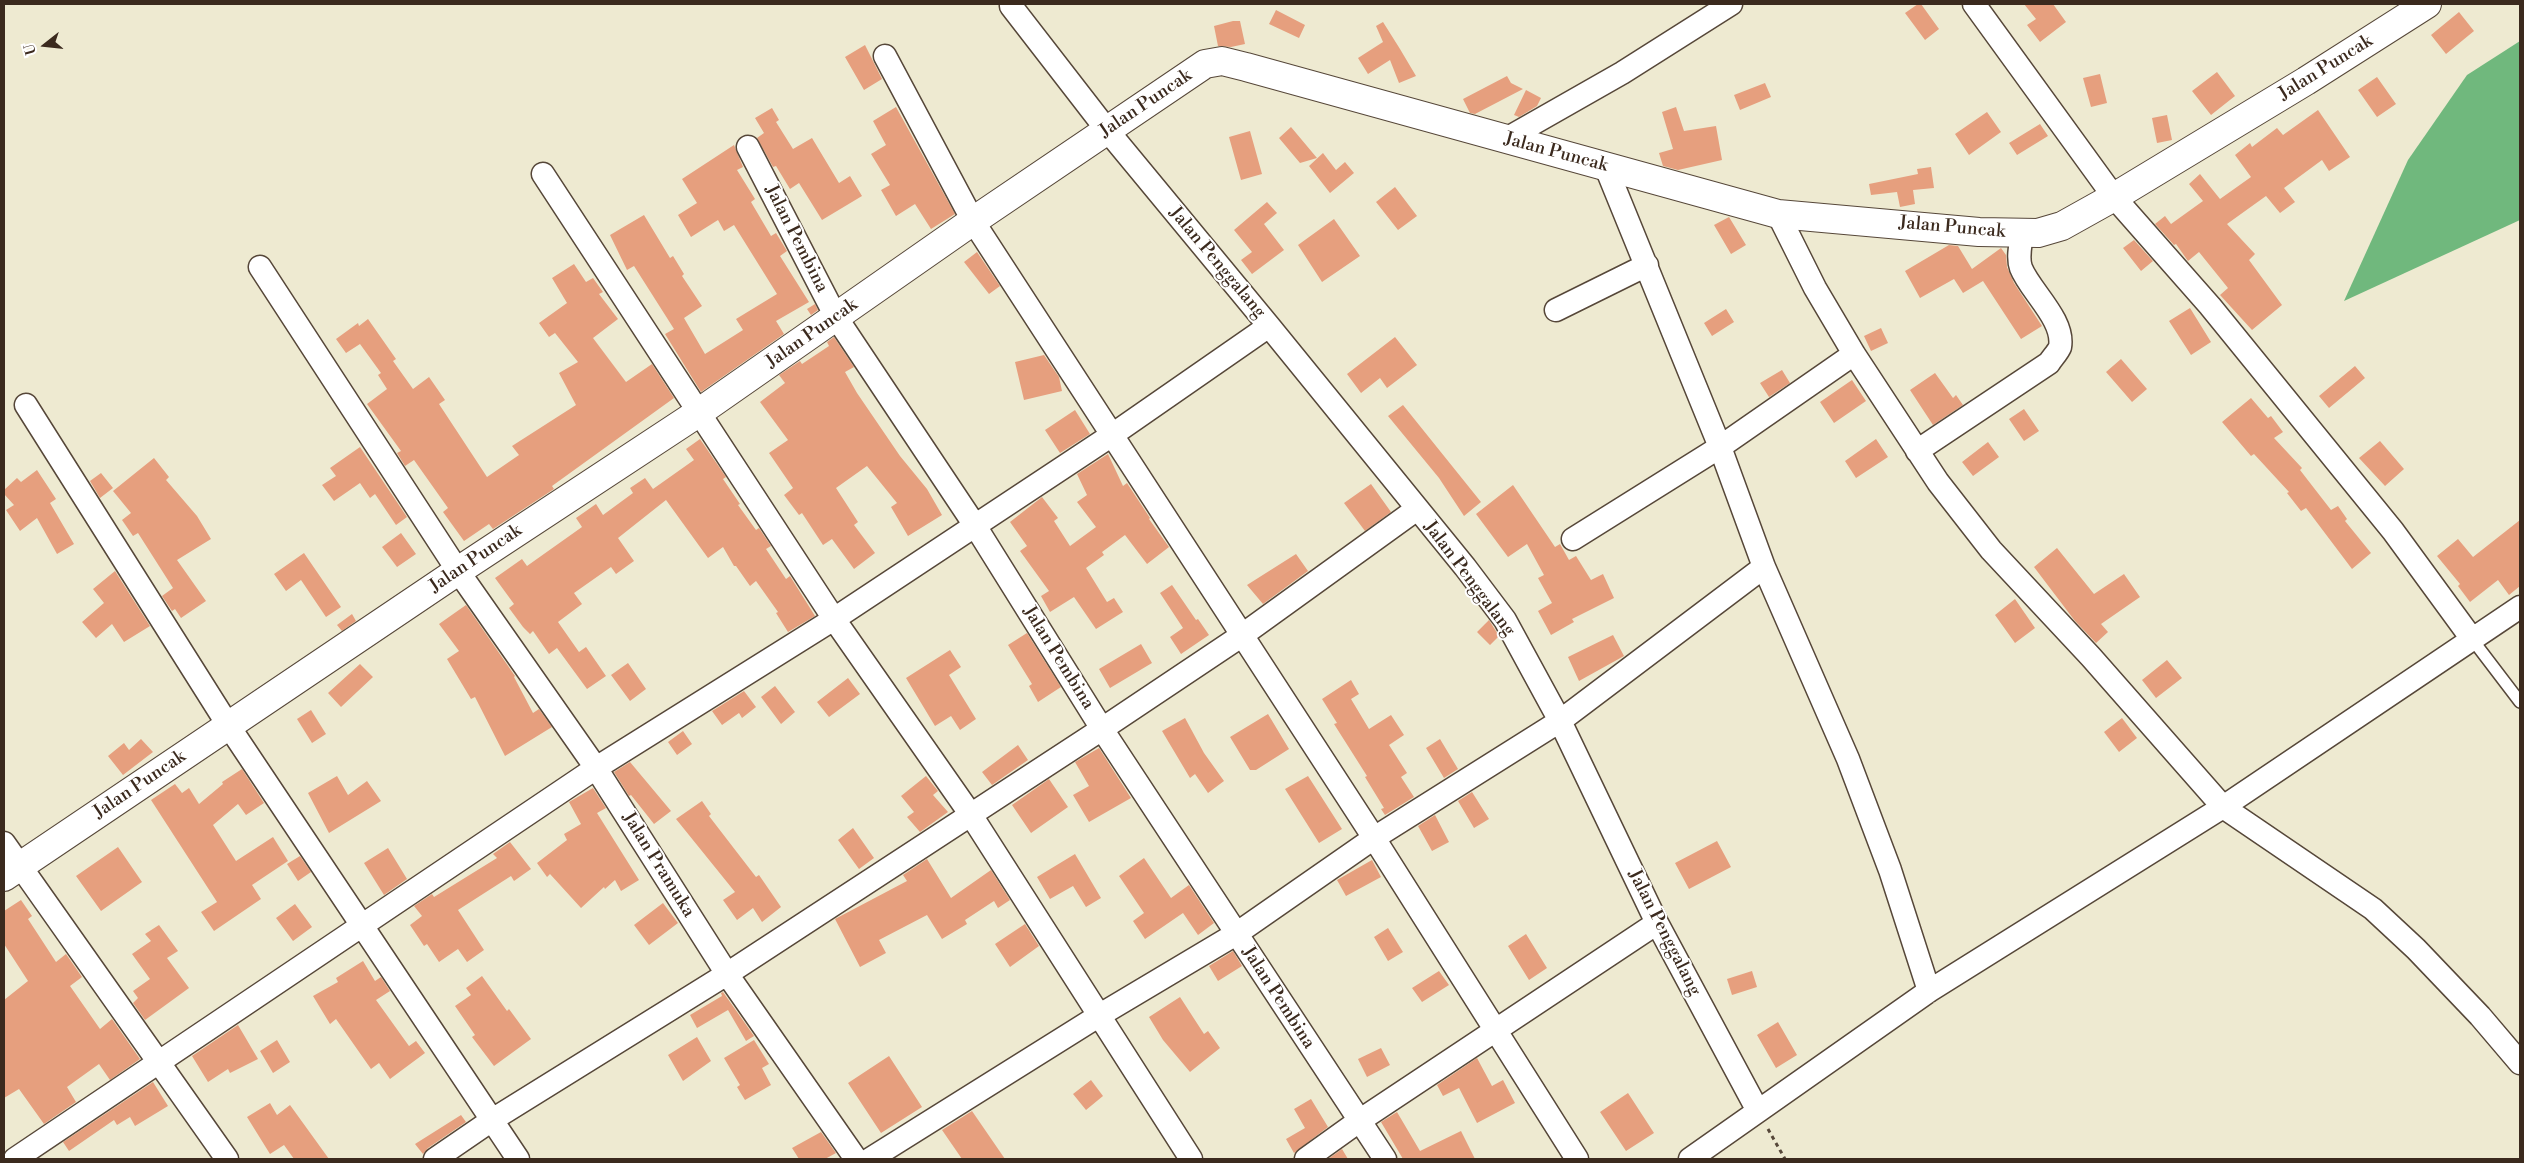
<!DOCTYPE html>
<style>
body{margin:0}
#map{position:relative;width:2524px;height:1163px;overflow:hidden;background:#eeead1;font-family:"Libre Bodoni",serif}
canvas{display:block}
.frame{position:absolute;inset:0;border:5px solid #3b2a1e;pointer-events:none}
.north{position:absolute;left:20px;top:20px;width:50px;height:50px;-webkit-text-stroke:4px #fff;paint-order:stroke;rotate:254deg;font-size:14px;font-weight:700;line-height:20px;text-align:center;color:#3b2a1e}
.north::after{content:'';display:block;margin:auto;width:18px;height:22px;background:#3b2a1e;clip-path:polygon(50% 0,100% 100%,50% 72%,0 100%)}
</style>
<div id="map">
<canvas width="2524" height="1163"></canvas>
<div class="frame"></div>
<div class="north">U</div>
</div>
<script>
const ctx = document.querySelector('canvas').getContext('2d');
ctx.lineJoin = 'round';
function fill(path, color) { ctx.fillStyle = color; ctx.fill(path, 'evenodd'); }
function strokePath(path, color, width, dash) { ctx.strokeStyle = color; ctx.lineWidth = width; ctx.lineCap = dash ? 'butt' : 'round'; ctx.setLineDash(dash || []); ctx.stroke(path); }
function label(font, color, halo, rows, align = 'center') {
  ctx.font = font + ' "Libre Bodoni",serif'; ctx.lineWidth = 4; ctx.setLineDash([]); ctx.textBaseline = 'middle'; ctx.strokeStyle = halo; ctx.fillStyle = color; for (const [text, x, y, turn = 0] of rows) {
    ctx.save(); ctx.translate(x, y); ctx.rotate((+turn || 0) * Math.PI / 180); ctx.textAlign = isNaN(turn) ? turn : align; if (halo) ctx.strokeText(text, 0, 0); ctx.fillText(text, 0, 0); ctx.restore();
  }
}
fill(new Path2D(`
 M2520,41v179l-176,81 64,-141 59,-85z`), '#70b87d');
fill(new Path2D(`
 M1918,4h3l18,25 -14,11 -20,-27z
 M2024,4h29l13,18 -26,20 -13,-17 9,-6z
 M1276,10l29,15 -6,13 -30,-14z
 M2459,12l15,19 -28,23 -15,-19z
 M1233,21h7l5,23 -14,3 -13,-1 -4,-20z
 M1383,22l17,27 16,27 -17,7 -9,-23 -22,14 -10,-16 25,-16 -7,-16z
 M865,45l17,34 -18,11 -19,-33z
 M2217,72l18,24 -24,19 -19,-24z
 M2100,74l7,29 -16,4 -8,-29z
 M1507,76l4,7 12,6 -48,25 -5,-1 -7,-14z
 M2377,77l19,27 -19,13 -19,-27z
 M1765,83l6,14 -31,13 -6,-15z
 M1526,90l15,8 -4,8 -18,11 -5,-2z
 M896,107l59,107 -24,15 -16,-25 -19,12 -15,-26 9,-5 -19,-31 15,-9 -13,-24z
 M1676,107l8,24 32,-5 6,34 -44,10 -15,-4 -4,-13 14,-4 -11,-37z
 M772,108l7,12 -3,2 17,27 19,-11 27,45 11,-7 12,20 -40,24 -23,-37 -9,6 -14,-23 -3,1 -16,-29 7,-5 -9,-15z
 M2318,110l32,47 -21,14 -7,-11 -38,28 11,14 -15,11 -14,-17 -39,28 28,30 -6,6 33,45 -30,25 -32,-35 8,-7 -29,-36 -11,9 -12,-17 -2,1 -19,-21 10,-8 6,8 32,-23 -14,-17 11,-10 20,25 31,-22 -16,-22 15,-12 2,4 25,-19 6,7z
 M1987,112l14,20 -32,23 -14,-21z
 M2167,115l5,25 -15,3 -5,-25z
 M2040,124l8,12 -31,19 -8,-12z
 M1291,127l26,31 -17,5 -21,-25z
 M1250,131l12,43 -21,6 -12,-43z
 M734,145l9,22 -6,3 18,29 -4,3 20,34 5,-3 11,18 -7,5 29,46 -33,19 8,13 -83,58 -36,-58 9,-5 -40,-63 -7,4 -17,-35 34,-20 26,43 3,-2 11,18 -2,2 20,30 -18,12 21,36 38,-24 -7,-11 41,-25 -43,-69 -10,6 -6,-11 -27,17 -13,-22 19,-12 -15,-24z
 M1323,153l13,17 9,-8 9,11 -24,20 -21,-27z
 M1931,167l3,21 -21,2 2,14 -15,3 -3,-15 -26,3 -2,-11 49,-10 -1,-5z
 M1395,187l22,29 -19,14 -22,-28z
 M1267,202l10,11 -13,11 20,26 -32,24 -11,-14 11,-8 -18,-22z
 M1729,217l17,28 -15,9 -17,-29z
 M1334,219l26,37 -38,26 -24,-37z
 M2134,240l19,21 -12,10 -18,-23z
 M1949,245l9,1 14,23 29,-21 5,7 1,12 7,16 28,43 -21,13 -38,-58 -20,12 -9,-14 -34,19 -15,-27z
 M977,252l23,34 -11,8 -25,-32z
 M574,264l12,18 7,-4 10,14 -4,2 19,25 -25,19 33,44 26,-18 22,34 -122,88 2,3 -61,40 -4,-5 -25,17 -21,-29 5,-4 -34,-48 -9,6 -8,-13 4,-2 -34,-47 20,-15 -9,-14 3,-2 -21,-29 -14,9 -10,-14 22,-16 1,3 9,-7 28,40 -3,2 20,28 16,-12 16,23 -6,4 48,73 32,-22 -7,-9 64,-41 -17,-32 19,-11 -23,-29 -6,4 -10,-14 28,-20 -15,-25z
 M815,304l3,6 -7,5 -4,-6z
 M2190,308l21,34 -20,13 -22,-34z
 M1726,309l8,13 -22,14 -8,-13z
 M1881,328l7,15 -17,8 -7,-15z
 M834,337l20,30 -9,5 12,21 43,63 27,33 15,26 -34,21 -17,-29 6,-4 -30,-37 -31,22 22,34 -4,3 21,28 -21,16 -22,-30 -9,6 -21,-32 -3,2 -15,-20 9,-7 -24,-35 19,-13 -28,-38 25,-19 -6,-8 21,-14 2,3 27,-18 -2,-4z
 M1395,337l22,28 -30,23 -7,-10 -19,15 -14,-19z
 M1044,355l15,22 3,14 -38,9 -9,-38z
 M2121,359l26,30 -15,13 -26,-30z
 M2355,366l10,12 -36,30 -10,-12z
 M1782,370l8,13 -21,14 -9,-14z
 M1935,373l18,25 3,-3 7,10 -30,20 -23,-35z
 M1852,380l14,21 -32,22 -14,-21z
 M2251,398l17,20 3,-2 12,16 -9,6 28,30 -2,2 31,40 7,-4 9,13 -2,2 26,32 -19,16 -46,-61 -5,3 -14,-18 2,-1 -35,-38 -3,2 -29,-34z
 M1403,405l78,97 -17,14 -25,-38 -51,-62z
 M2024,409l15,22 -15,10 -15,-22z
 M1075,410l15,24 -30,19 -15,-23z
 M700,439l26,38 -3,2 17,25 -2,1 18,25 3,-2 12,18 -5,3 20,30 4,-3 25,40 -27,16 -12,-19 2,-1 -22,-31 -6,5 -14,-20h-2l-11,-19 -15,11 -42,-58 -48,38 16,23 -18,13 -5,-7 -37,26 8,11 -24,18 21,30 7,-5 20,29 -19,13 -30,-41 -8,6 -16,-23 -3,3 -7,-7 -14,-19 5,-4 -19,-26 27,-19 5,7 55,-39 -6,-9 20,-14 7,11 30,-22 -3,-5 15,-10 8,11 41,-29 -8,-11z
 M1876,439l12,18 -32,21 -11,-17z
 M2380,441l24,28 -19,17 -26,-28z
 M1988,442l11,15 -26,19 -11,-14z
 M360,447l47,70 -11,8 -21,-31 -5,4 -10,-15 -26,18 -12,-16 14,-9 -6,-8z
 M1108,454l15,32 4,-3 23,35 -1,1 20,28 -22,17 -22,-29 -23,17 2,3 -18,13 21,34 7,-4 9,14 -27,17 -22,-32 -24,15 -9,-16 8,-5 -29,-40 7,-5 -17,-24 32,-25 16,21 -4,3 16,25 26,-19 -19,-25 10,-7 -10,-21z
 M154,458l15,19 -3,3 31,36 14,23 -34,21 29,41 -25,17 -6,-9 -3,2 -10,-15 11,-8 -35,-55 -5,3 -11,-16 9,-7 -18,-22z
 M37,470l19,29 -6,4 24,41 -17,10 -20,-36 -17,13 -14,-21 8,-5 -10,-11v-4l13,-12 4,4z
 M101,473l12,15 -13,10 -10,-17z
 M1371,484l20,28 -26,19 -21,-28z
 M1513,485l42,62 5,-3 9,16 7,-4 15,24 12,-6 11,24 -42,21 2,3 -23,13 -13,-24 14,-8 -14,-25 6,-3 -17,-31 -19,13 -32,-43z
 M2520,520v66l-11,9 -11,-15 -28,22 -12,-16 2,-2 -23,-28 21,-17 15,18z
 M401,533l15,21 -19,13 -15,-20z
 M2057,548l37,46 30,-20 16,23 -39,27 7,8 -12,11 -21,-22 -41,-54z
 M304,553l37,54 -15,10 -25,-37 -15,11 -12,-17z
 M1296,554l12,17 -45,33 -16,-19z
 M115,571l35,55 -26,16 -12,-18 -16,14 -14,-16 22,-19 -11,-14z
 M1172,585l24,35 2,-1 11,16 -28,19 -11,-17 13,-9 -23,-35z
 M2015,599l20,29 -20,15 -20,-28z
 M466,605l49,71 -1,1 19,36 6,-4 13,18 -47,29 -30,-59 -4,2 -24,-40 12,-8 -20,-27z
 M352,614l4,7 -14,10 -5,-6z
 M1489,620l10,16 -9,9 -13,-13z
 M1027,633l34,54 -23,15 -9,-16 3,-2 -24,-39z
 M1613,635l11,21 -45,25 -11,-24z
 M1141,644l11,19 -42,25 -11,-19z
 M950,650l11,17 -12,8 27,44 -16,11 -9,-14 -16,10 -29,-48z
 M2167,660l15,18 -26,20 -14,-18z
 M628,663l18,26 -16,12 -19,-26z
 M360,664l13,13 -32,30 -13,-14z
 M848,678l12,16 -31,23 -12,-15z
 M1351,680l8,14 -8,5 18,30 22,-14 13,20 -15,10 18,28 -6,4 13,20 -29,18 -4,-6 3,-1 -19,-31 2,-1 -33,-52 3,-1 -15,-24z
 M775,686l20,26 -14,12 -20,-27z
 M744,691l12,16 -14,11 -3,-5 -17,12 -10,-14z
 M311,710l15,24 -14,9 -15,-24z
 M1268,714l21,35 -33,21h-6l-20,-33z
 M1185,718l19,35 20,28 -16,12 -13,-19 -5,4 -28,-47z
 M2122,718l15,20 -18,14 -15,-20z
 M683,731l9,13 -15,11 -9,-13z
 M141,739l12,13 -30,23 -15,-19 16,-13 5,7z
 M1440,739l18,30 -14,9 -18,-30z
 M1018,745l10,15 -36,25 -10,-13z
 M1099,748l32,50 -42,24 -16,-27 16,-9 -14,-24z
 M630,762l41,49 -17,13 -23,-29 -2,1 -15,-24z
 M242,769l22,34 -18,12 -8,-11 -25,21 23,36 37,-24 15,24 -36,24 9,14 -47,32 -13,-19 16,-10 -66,-102 24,-16 7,9 7,-5 10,16 24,-20 -1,-2z
 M337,776l11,19 19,-14 14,20 -52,32 -21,-40z
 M926,776l12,15 -5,4 15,17 -28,20 -13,-15 7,-5 -13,-16z
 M1308,776l34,53 -23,14 -34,-54z
 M1049,779l19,28 -37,26 -19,-28z
 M593,788l13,20 -9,5 42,67 -18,11 -6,-11 -10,9 -1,-2 -23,21 -31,-34 -3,3 -10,-14 30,-23 -3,-6 17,-10 -12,-22z
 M1472,792l17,27 -15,9 -16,-27z
 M702,801l9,13 -2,2 47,61 3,-2 22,32 -19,15 -9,-14 -16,12 -14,-20 12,-8 -59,-73z
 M1435,815l14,27 -17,9 -14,-25z
 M853,828l21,30 -15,11 -21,-29z
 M1717,841l14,26 -42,22 -14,-26z
 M510,842l21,27 -17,12 -3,-5 -53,34 26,40 -17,12 -9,-13 -19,13 -12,-18 -3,2 -14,-21 12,-9 -8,-10 18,-12 2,3 63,-39 -4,-4z
 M118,847l24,35 -41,29 -25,-35z
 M388,848l19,31 -23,16 -20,-32z
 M1075,854l26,44 -15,9 -13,-21 -23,13 -13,-22z
 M300,856l11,16 -13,9 -11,-17z
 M1144,858l27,40 18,-13 25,38 -16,12 -15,-22 -38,26 -12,-18 11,-8 -25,-37z
 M927,859l24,39 40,-28 19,30 -12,8 -4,-7 -29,19 2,4 -25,15 -15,-24 -48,25 7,13 -26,14 -25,-48 72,-38 -4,-6z
 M1372,860l9,17 -35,19 -9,-16z
 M21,900l11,16 -4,3 28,43 10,-8 16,23 -12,9 30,43 12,-10 28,40 -30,21 -11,-16 -32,23 9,15 -32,22 -25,-35 -15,9v-98l24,-19 -24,-37v-33z
 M663,903l15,20 -29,22 -15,-20z
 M295,904l17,23 -19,14 -17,-23z
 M1025,924l14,22 -29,21 -15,-23z
 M159,925l19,26 -11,7 22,30 -44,32 -12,-17 5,-5 -5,-7 17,-12 -18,-25 19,-13 -6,-7z
 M1388,928l15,24 -15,9 -14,-24z
 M1526,934l21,34 -18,12 -21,-34z
 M1233,951l9,15 -24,15 -9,-15z
 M363,961l12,20 6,-4 9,14 -14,9 33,46 7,-5 9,12 -35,26 -11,-16 -8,6 -35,-50 -6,5 -17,-28 25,-14 -2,-4z
 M1439,971l10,14 -27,17 -10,-14z
 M1752,971l5,16 -25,8 -5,-16z
 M482,976l25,35 2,-2 22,30 -37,27 -22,-29 3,-2 -20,-29 16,-11 -5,-7z
 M723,992l31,44 -8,5 -18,-31 -31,18 -7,-13 32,-19 -1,-3z
 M1180,997l24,37 4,-3 12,17 -30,24 -27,-32 -14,-23z
 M1778,1022l19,33 -21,13 -19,-33z
 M238,1025l20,34 -28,14 -2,-4 -20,13 -16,-26z
 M697,1037l14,24 -28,20 -15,-26z
 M277,1040l13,22 -17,11 -13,-22z
 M754,1040l15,24 -7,4 9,17 -26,15 -8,-13 3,-2 -16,-27z
 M1381,1048l9,17 -23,12 -9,-18z
 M889,1056l33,51 -41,26 -33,-50z
 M1477,1058l15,28 11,-6 12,23 -38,20 -18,-35 -16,8 -6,-11z
 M1091,1080l12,16 -17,14 -13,-16z
 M153,1082l15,24 -33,20 -5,-9 -13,8 -3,-5 -45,31 -6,-9z
 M1628,1093l26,40 -28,18 -26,-39z
 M1311,1099l17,28 -34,26 -8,-14 19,-11 -11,-19z
 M270,1103l7,12 13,-10 39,54h-35l-10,-14 -14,9 -23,-37z
 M972,1111l33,48h-43l-20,-29z
 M1397,1112l23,39 41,-20 14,28h-72l-22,-37z
 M461,1115l5,7 -38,26 -5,6 -8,-10z
 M821,1132l15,21 -11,6h-26l-7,-11z
 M1342,1149l6,10h-20z`), '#e69f7e');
const service = new Path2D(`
 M2472,639l48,63`);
const minor = new Path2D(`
 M1974,4l140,193 96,109 183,225 79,108
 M1011,6l96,124 162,196 196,241 40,53 55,101 97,202 101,188
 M885,56l88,165 401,617 203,321
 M1506,139l116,-66 109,-69
 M748,147l88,170 138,207 128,205 283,430
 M1605,165l115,282 44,120 84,192 42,111 39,121
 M543,174l291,445 137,196 220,344
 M1778,214l37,74 39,66 84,128 53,68 100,107 132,150 150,102 43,40 64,67 40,47
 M260,267l198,304 138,197 131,206 129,185
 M1556,310l91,-45
 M26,405l202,320 290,434
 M1917,451l132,-88c3,-5 9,-11 11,-16 5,-27 -30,-56 -39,-79 -4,-11 0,-24 1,-35
 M1573,539l147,-92 134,-93
 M4,843l223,316
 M15,1159l581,-391 238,-149 278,-184 157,-109
 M435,1159l57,-39 235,-146 375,-245 139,-93 176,-127
 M870,1159l230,-144 136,-81 138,-96 186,-117 204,-154
 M1306,1159l53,-38 298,-198
 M1690,1159l239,-168 294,-184 297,-200`);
const tertiary = new Path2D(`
 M4,877l454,-306 240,-158 275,-192 232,-157 17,-3 24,6 532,147 201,18 59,1 24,-7 52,-29 192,-116 121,-77`);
strokePath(service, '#564739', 14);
strokePath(minor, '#564739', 25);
strokePath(tertiary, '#564739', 30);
strokePath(new Path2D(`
 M1768,1129l17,30`), '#564739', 3, [4, 4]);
strokePath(service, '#fff', 11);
strokePath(minor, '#fff', 22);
strokePath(tertiary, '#fff', 28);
label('18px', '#3b2a1e', '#fff', [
 ["Jalan Puncak",2326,68,-32],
 ["Jalan Puncak",1146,104,-34],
 ["Jalan Puncak",1556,153,15],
 ["Jalan Puncak",1952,228,5],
 ["Jalan Pembina",796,239,63],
 ["Jalan Penggalang",1217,263,50],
 ["Jalan Puncak",812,334,-35],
 ["Jalan Puncak",476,559,-34],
 ["Jalan Penggalang",1469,579,53],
 ["Jalan Pembina",1058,658,58],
 ["Jalan Puncak",140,785,-34],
 ["Jalan Pramuka",658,865,58],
 ["Jalan Penggalang",1664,933,63],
 ["Jalan Pembina",1278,998,57]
]);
</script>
